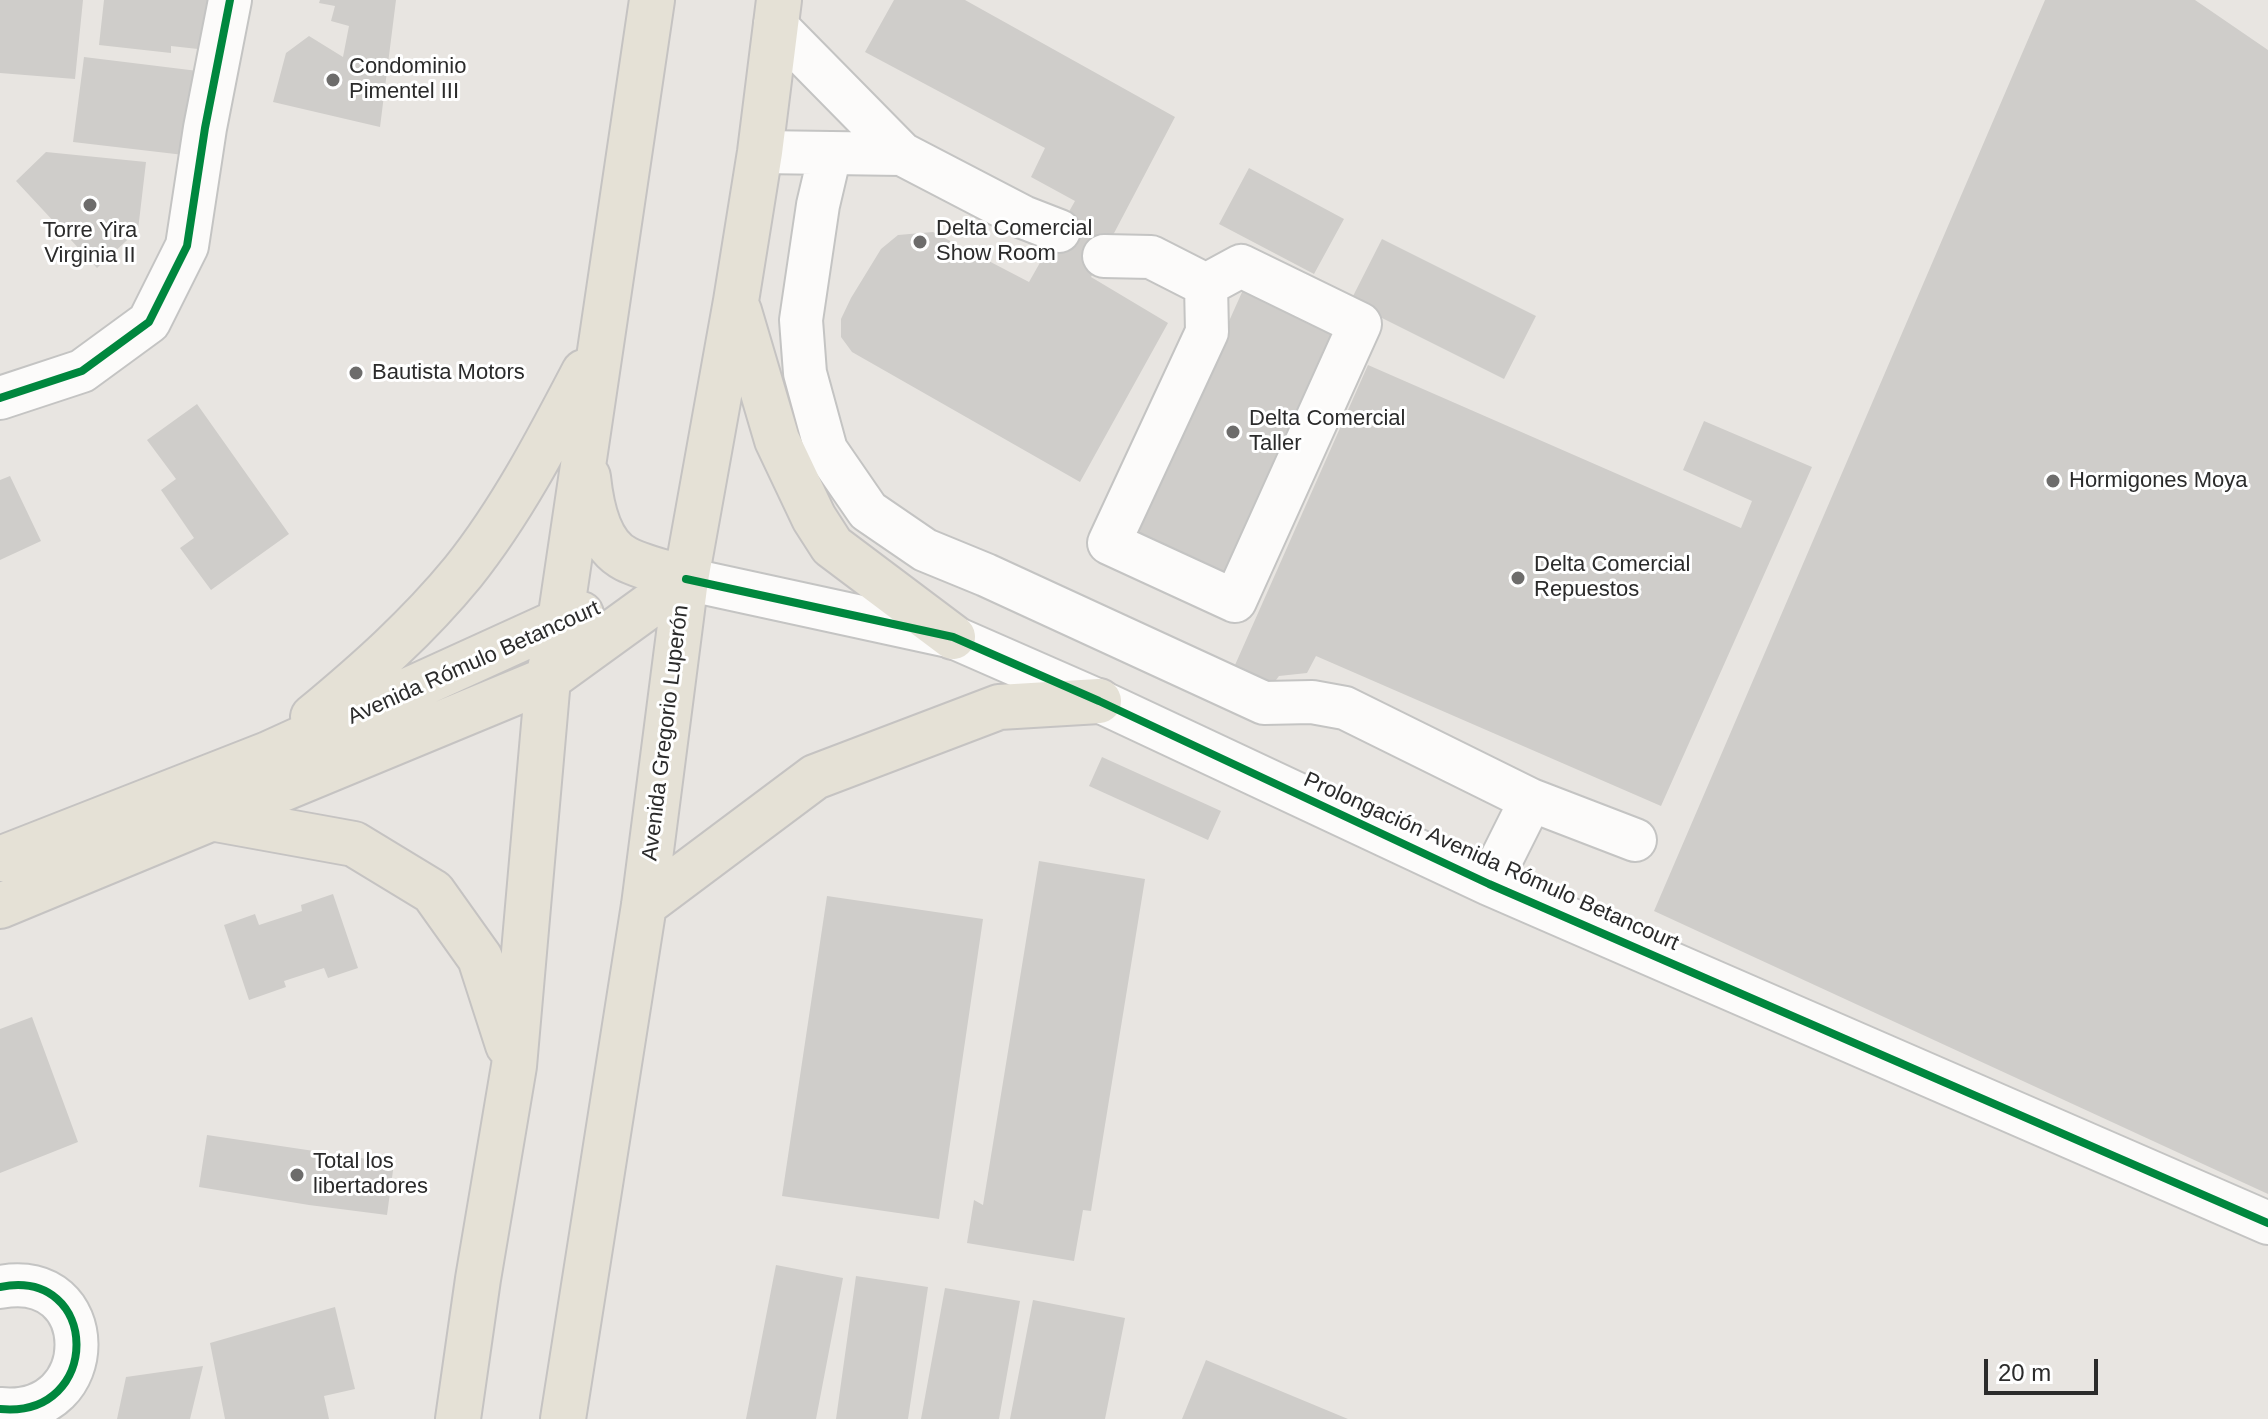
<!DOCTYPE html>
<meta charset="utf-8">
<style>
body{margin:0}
#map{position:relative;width:2268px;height:1419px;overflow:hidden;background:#e8e5e1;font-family:Helvetica,sans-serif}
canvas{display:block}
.scale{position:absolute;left:1984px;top:1359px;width:114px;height:36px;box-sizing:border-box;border:4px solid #2b2b2b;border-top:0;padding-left:10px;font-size:24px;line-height:28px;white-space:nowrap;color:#2b2b2b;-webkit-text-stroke:6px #fff;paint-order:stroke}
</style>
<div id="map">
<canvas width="2268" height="1419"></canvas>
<div class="scale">20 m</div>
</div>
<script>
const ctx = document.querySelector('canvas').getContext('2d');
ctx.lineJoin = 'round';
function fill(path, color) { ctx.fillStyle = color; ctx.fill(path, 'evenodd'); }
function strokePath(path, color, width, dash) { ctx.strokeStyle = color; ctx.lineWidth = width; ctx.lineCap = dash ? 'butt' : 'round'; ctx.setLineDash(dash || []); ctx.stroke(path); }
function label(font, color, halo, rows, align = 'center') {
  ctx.font = font + ' Helvetica,sans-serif'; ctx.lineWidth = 6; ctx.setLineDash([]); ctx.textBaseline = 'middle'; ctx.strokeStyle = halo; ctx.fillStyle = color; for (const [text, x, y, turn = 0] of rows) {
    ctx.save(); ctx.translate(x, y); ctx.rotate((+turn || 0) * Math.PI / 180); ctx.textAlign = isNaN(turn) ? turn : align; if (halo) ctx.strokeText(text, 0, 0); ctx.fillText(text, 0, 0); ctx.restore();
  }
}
fill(new Path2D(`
 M0,0h83l-8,79 -75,-6z
 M104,0h109l-6,50 -36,-4v7l-72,-8z
 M320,0h76l-16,127 -107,-25 13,-49 23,-17 34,21 6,-31 -18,-5 4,-15 -16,-3z
 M894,0h71l210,117 -84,160 77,46 -88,159 -228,-130 -11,-15v-18l10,-21 30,-49 17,-14 35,-3 96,50 46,-81 -44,-24 14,-29 -180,-96z
 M2045,0h150l73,50v1144l-614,-283z
 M84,57l122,15 -22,83 -111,-13z
 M46,152l100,10 -8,68 -41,38 -81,-87z
 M1249,168l95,51 -30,55 -95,-50z
 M1382,239l154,77 -32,63 -154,-77z
 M1243,290l90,40 -110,245 -90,-40z
 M1368,365l373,163 11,-27 -69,-31 21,-49 108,46 -151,339 -345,-150 -9,17 -28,3 -6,8 -38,-19z
 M197,404l92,130 -78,56 -31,-42 14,-10 -33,-48 15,-11 -29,-39z
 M10,476l31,65 -41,19v-80z
 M1102,757l119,54 -13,29 -119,-54z
 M1039,861l106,18 -54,332 -8,-1 -9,51 -107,-18 7,-43 9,5z
 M333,894l25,74 -30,10 -4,-10 -40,13 2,6 -37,13 -25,-75 31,-11 4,11 43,-14 -1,-6z
 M827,896l156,23 -44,300 -157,-23z
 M32,1017l46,125 -78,31v-144z
 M207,1135l187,28 -7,52 -78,-10 -110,-18z
 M776,1265l67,13 -27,141h-70z
 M856,1276l72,11 -20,132h-72z
 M945,1288l75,13 -21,118h-78z
 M1033,1300l92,18 -20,101h-95z
 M335,1307l20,82 -31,7 5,23h-104l-15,-76z
 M1206,1360l142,59h-166z
 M203,1366l-13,53h-73l9,-42z`), '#cfcdca');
const minor = new Path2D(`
 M775,25l127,129 121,63 36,14
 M760,152l142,2
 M830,154l-12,51 -17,115 4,53 21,77 42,61 57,39 61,25 278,128 48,-1 33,6 186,92 104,40
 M1104,256l47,1 55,28
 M1241,266l119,58 -125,277 -126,-58 98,-211 -1,-47z
 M0,398l82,-27 67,-49 38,-76 18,-118 25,-128
 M686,579l267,58 146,64 390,183 779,339
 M1489,884l42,-84
 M0,1287c101,-20 103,132 0,122`);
const major = new Path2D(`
 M739,311l38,129 37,78 18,28 121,91
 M588,477c3,28 10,68 38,82 18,9 41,14 60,20
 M313,717c53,-44 105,-90 150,-145 48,-60 85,-131 121,-200
 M216,819l138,25 79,48 47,66 28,87
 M0,859l268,-105 292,-133 21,-7
 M644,905l171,-128 184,-70 100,-6
 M0,906l548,-227 138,-100
 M458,1419l20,-140 36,-213 34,-387 12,-58 92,-621
 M563,1419l81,-514 42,-326 50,-278 24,-149 19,-152`);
strokePath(minor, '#c4c4c3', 46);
strokePath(major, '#c5c3c2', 48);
strokePath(minor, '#fcfbfa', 42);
strokePath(major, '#e5e1d6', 44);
strokePath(new Path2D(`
 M0,398l82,-27 67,-49 38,-76 18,-118 25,-128
 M686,579l267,58 146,64 390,183 779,339
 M0,1287c101,-20 103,132 0,122`), '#00873e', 8);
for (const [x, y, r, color] of [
 [333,80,8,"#6d6c6b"],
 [90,205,8,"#6d6c6b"],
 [920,242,8,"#6d6c6b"],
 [356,373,8,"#6d6c6b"],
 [1233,432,8,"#6d6c6b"],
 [2053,481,8,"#6d6c6b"],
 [1518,578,8,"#6d6c6b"],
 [297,1175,8,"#6d6c6b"]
]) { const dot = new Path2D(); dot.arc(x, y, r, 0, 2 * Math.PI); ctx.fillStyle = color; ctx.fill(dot); strokePath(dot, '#fff', 3); }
label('22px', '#2b2b2b', '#fff', [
 ["Condominio",349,67],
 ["Pimentel III",349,92],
 ["Delta Comercial",936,229],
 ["Show Room",936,254],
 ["Torre Yira",90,231,"center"],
 ["Virginia II",90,256,"center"],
 ["Bautista Motors",372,373],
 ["Delta Comercial",1249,419],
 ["Taller",1249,444],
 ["Hormigones Moya",2069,481],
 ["Delta Comercial",1534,565],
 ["Repuestos",1534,590],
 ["Total los",313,1162],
 ["libertadores",313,1187]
], 'left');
label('22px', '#2b2b2b', '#fff', [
 ["Avenida Rómulo Betancourt",474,663,-24],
 ["Avenida Gregorio Luperón",666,733,-83],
 ["Prolongación Avenida Rómulo Betancourt",1491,862,24]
]);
</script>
